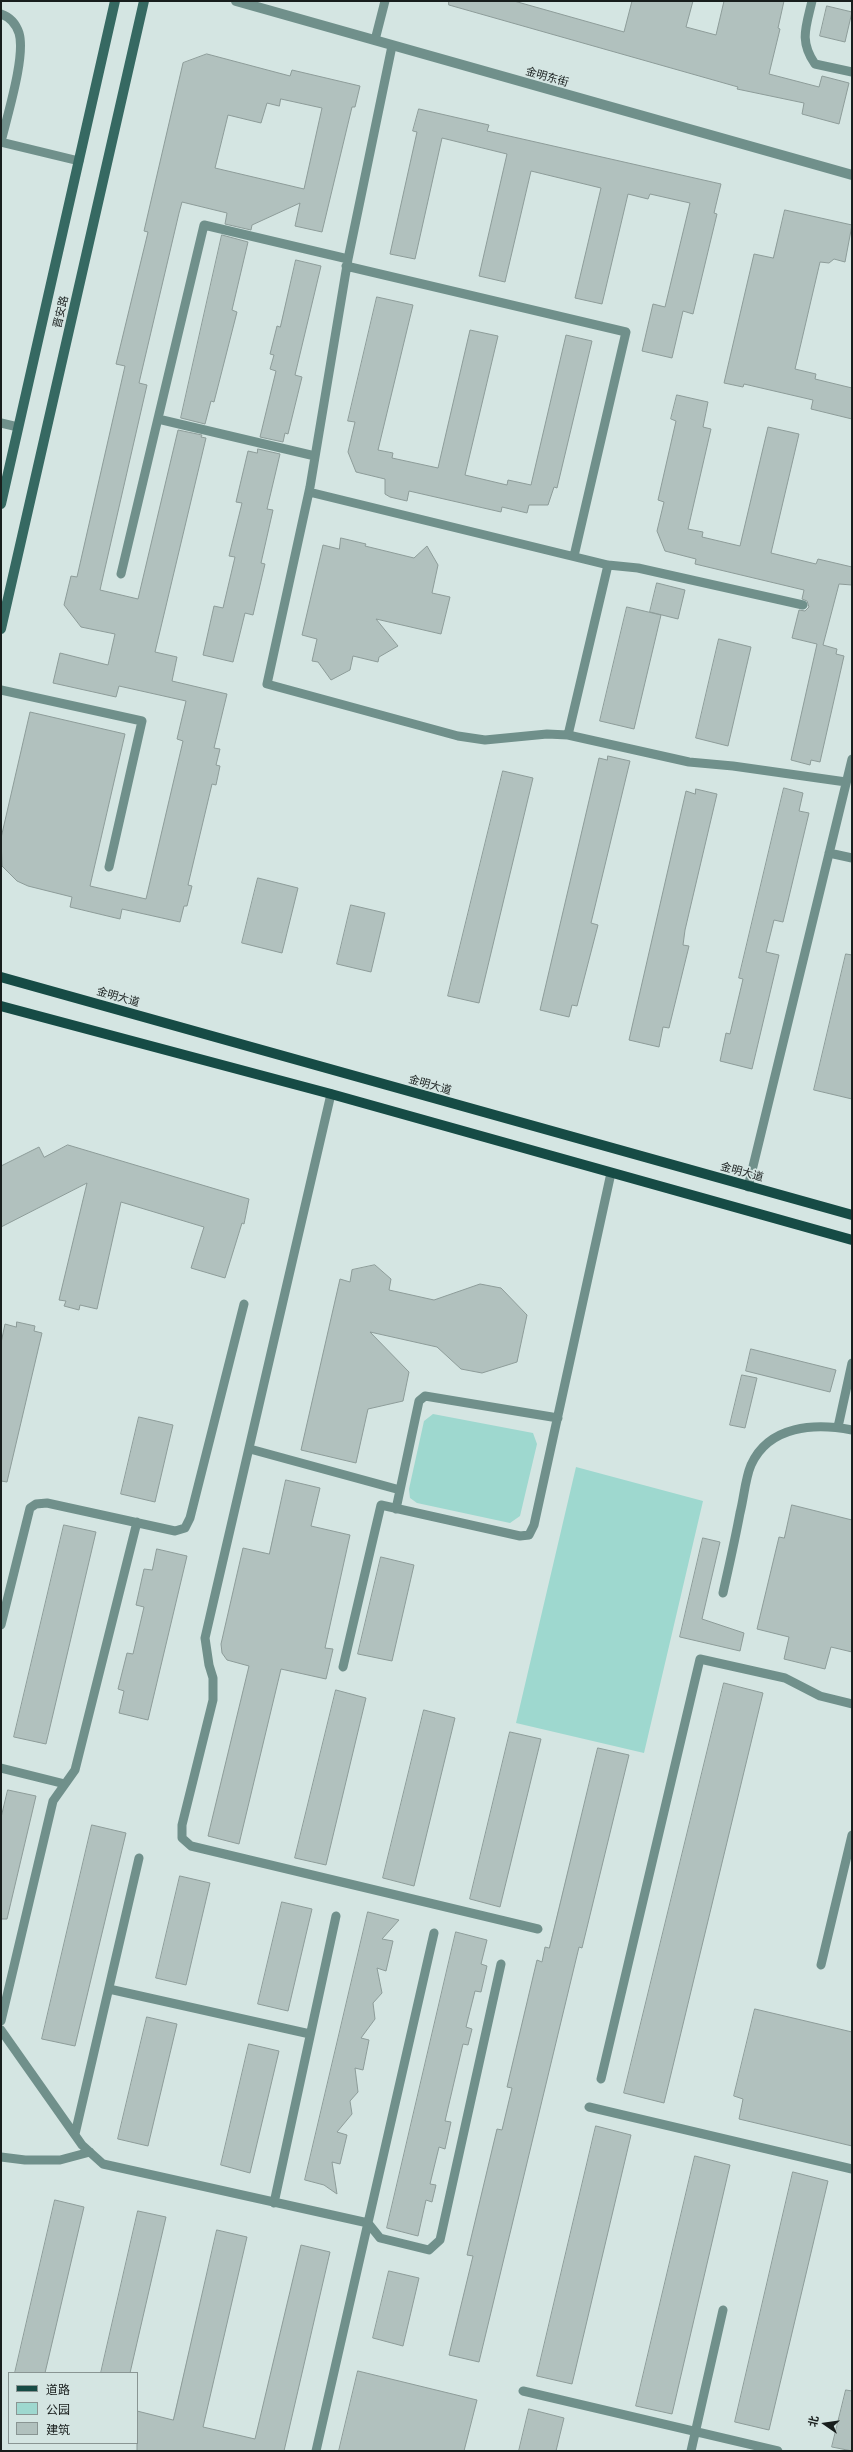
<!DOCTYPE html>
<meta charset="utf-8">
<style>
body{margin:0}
#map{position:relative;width:853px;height:2452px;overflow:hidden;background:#d4e5e2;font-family:"Playfair Display","Noto Sans SC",serif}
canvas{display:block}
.frame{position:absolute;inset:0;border:2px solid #181e1d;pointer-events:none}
.legend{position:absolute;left:8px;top:2372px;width:130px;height:72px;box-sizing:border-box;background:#d4e5e2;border:1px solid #899593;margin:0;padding:5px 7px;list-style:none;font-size:12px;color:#181e1d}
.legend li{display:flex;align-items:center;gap:8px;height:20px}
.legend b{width:20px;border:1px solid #899593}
.north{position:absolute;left:805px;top:2404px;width:40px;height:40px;-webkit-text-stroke:3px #d4e5e2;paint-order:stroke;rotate:283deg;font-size:11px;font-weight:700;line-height:16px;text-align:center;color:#181e1d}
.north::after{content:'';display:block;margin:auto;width:14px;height:18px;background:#181e1d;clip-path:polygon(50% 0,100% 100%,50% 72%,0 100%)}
</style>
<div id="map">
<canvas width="853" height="2452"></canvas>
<div class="frame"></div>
<ul class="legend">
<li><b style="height:5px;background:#164b45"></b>道路</li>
<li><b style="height:11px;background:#9ed8cf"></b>公园</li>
<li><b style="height:11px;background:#b1c1be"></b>建筑</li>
</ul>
<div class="north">北</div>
</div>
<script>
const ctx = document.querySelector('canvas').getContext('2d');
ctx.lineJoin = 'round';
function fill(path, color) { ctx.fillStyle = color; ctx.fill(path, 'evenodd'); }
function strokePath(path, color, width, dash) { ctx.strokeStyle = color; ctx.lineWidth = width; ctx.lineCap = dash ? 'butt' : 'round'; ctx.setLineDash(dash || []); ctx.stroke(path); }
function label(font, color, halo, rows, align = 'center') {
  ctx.font = font + ' "Playfair Display","Noto Sans SC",serif'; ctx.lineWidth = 3.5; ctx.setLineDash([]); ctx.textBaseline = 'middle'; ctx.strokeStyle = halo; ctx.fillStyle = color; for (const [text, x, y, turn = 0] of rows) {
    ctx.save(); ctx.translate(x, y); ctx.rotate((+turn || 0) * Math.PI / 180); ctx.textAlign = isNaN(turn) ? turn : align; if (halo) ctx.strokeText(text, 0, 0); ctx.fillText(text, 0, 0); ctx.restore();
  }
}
fill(new Path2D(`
 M433,1414l100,19 4,11 -17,72 -10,7 -93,-20 -7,-5 -1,-9 15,-68z
 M576,1467l127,34 -59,252 -128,-30z`), '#9ed8cf');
const building = new Path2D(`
 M449,1h65l110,31 8,-31h61l-7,26 30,8 8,-34h60l-6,27 2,1 -11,45 50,13 3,-11 27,7 -10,41 -37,-10 2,-11 -67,-14 1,-2 -289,-82z
 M827,6l25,6 -7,30 -25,-6z
 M207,54l83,22 2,-6 68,16 -5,21h-3l-30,125 -27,-6 5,-23 -48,22 -1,5 -26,-6 2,-11 -45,-11 -3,11 -40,170 8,2 -47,205 38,9 40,-169 24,5 -1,2 5,1 -51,214 22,5 -5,24 55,13 -13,54 6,1 -4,16 4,1 -4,19 -4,-1 -24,101 4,1 -5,20h-3l-4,16 -58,-13 -2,10 -50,-12 2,-10 -44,-11 -11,-5 -15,-15 -1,-28 29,-126 95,22 -35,152 56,13 37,-158 -6,-2 9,-38 -67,-15 -3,11 -63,-14 7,-30 48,12 7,-31 -34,-7 -17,-22 7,-29 6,1 48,-211 -9,-2 32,-132 -4,-1 39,-168zM281,99l41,9 -18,81 -89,-21 13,-53 33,8 6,-20 12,3z
 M419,109l70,16 -2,6 234,53 -7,29 3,1 -24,100 -10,-3 -11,47 -30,-7 11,-47 12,3 25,-104 -40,-9 -2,5 -20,-5 -26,110 -27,-6 26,-110 -70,-17 -26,111 -26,-6 28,-122 -65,-16 -27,121 -25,-5 27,-122 -4,-1z
 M785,210l67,15 -7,37 -11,-3 -5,4 -9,-1 -25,107 21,5 -1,5 37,9v31l-41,-10 2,-9 -69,-16 -1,3 -19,-4 30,-129 19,4z
 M222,235l26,7 -16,68 5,2 -23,90 -3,-1 -6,23 -24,-6z
 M296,260l25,6 -26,109 7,2 -14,57 -3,-1 -2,9 -23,-5 16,-66 -6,-2 4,-14 -4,-1 7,-28 3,1z
 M377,297l36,8 -35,145 15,3 -1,5 46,10 32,-138 28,6 -33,139 42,10 1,-5 23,5 35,-150 26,6 -35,147 -3,-1 -6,18h-19l-2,8 -25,-6 -1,5 -92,-21 -2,10 -17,-4 -5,-3v-15l-29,-7 -8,-20 7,-30 -7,-1z
 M677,395l31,7 -5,25 8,2 -23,100 15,3 -1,5 38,9 28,-119 31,7 -28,119 45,11 2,-5 34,8v18l-13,-1 -16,61 14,4 -1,5 8,2 -24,106 -9,-2 -1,5 -19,-5 26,-116 -25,-6 7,-28 6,1 4,-4 -2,-6 -5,-2 2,-9 -109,-26 1,-5 -31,-8 -8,-20 7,-29 -6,-2 18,-79 -5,-2z
 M258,449l22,5 -13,55 6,1 -12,53 4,1 -12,51 -8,-2 -12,49 -30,-7 11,-49 9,2 12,-51 -6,-1 13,-53 -6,-1 12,-51 9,2z
 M341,538l25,6 -1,2 49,12 13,-12 11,19 -6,28 18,4 -9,37 -65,-15 22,27 -19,11 -1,5 -25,-6 -3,14 -19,10 -13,-18 -6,-1 5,-22 -15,-4 21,-90 16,4z
 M657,583l28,7 -7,29 -28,-7z
 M627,607l34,8 -27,114 -34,-8z
 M719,639l32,8 -23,99 -32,-8z
 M608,756l22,5 -39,162 7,2 -21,81 -5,-1 -3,12 -29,-7 59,-252 8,2z
 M503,771l30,7 -54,225 -31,-7z
 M784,788l19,5 -4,18 10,2 -26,109 -9,-2 -8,32 13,3 -27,114 -32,-8 6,-28 4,1 4,-17 9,-38 -4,-1z
 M696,789l21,5 -32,136 -2,15 6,1 -20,82 -6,-1 -4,20 -30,-7 57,-249 9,3z
 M258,878l40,10 -16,65 -40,-10z
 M351,905l34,8 -14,59 -34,-8z
 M846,954l6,1v144l-38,-9z
 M68,1145l181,54 -5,25 -2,-1 -17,55 -34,-10 13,-41 -83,-25 -24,107 -17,-4 -1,5 -15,-4 2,-5 -7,-1 28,-117 -86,44v-61l38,-19 5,10z
 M375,1265l16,14 -2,11 45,10 46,-16 21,4 26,27 -10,47 -35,11 -21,-4 -24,-22 -67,-15 39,40 -6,29 -35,8 -12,54 -55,-13 39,-171 10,3 2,-12z
 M17,1322l18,4 -1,5 8,2 -35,149 -6,-1v-138l4,-19 11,3z
 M751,1349l85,21 -6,22 -84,-21z
 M742,1375l15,3 -12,50 -15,-3z
 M139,1417l34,8 -18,77 -34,-8z
 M286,1480l34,8 -9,38 39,9 -25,113 8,1 -7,30 -45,-10 -42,175 -31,-8 41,-170 -22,-6 -5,-7 -1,-9 22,-96 26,6z
 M792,1505l60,15v132l-21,-5 -6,22 -41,-10 5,-22 -32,-8 22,-92 5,1z
 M64,1525l32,7 -50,212 -32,-7z
 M703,1538l17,4 -18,77 42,14 -4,18 -60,-14z
 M157,1549l30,7 -39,164 -29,-7 5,-22 -6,-2 9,-36 6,1 11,-47 -8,-2 8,-36 8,1z
 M381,1557l33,8 -22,96 -34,-7z
 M724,1683l39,10 -99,410 -40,-10z
 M336,1690l30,8 -40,167 -31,-7z
 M424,1710l31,8 -41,168 -31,-8z
 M510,1732l31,7 -41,168 -30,-8z
 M598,1748l31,7 -47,193 -3,-1 -100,415 -30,-7 24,-99 -6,-1 30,-126 5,1 10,-42 -5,-1 30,-127 5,2 3,-15 4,1z
 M8,1790l28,6 -29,123h-6v-101z
 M92,1825l34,8 -51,213 -33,-7z
 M180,1876l30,7 -24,102 -30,-7z
 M282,1902l30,7 -24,102 -30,-7z
 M368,1912l31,8 -17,19 11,2 -7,30 -9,-3 5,25 -9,10 2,16 -14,19 8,2 -6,30 -8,-2 3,24 -8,9 2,13 -15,18 10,3 -7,29 -8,-2 5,32 -13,-9 -19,-5z
 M456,1932l31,8 -6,24 6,2 -6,26 -6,-1 -9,36 6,2 -4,16 -5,-1 -18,77 6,1 -6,27 -6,-2 -9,37 6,1 -4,17 -6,-2 -8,36 -31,-8z
 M755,2009l97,23v114l-113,-27 4,-20 -9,-3z
 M147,2017l30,7 -29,122 -30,-7z
 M249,2044l30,7 -29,122 -29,-8z
 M596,2126l35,9 -59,249 -35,-8z
 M695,2156l35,9 -58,249 -36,-8z
 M793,2172l35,9 -59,249 -34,-8z
 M55,2200l29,7 -39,166h-30z
 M138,2211l28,6 -36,156h-29z
 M217,2230l30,7 -44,190 52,12 46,-194 29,7 -46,199h-147v-40l36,9z
 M389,2271l30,7 -16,68 -30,-8z
 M358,2371l119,29 -13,51h-125z
 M846,2390l6,1v60l-20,-4z
 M529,2409l35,9 -8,33h-37z`);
fill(building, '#b1c1be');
strokePath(building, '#8d9c99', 1);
strokePath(new Path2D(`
 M812,1c-6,26 -13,40 3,63l37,8
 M1,14c9,3 15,10 18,19 7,23 -12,83 -18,109
 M375,40l10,-39
 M392,46l-44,213 -38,228 -43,197 191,52 27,4 62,-6 21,1 121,27 44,4 113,16
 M1,142l78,19
 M346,266l280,66 -52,224
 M158,419l157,37
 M1,423l17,4
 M309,492l299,73 30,3 165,37
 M121,574l83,-349 144,34
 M1,690l141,31 -33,146
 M568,735l40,-170
 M829,853l23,5
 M331,1094l-126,544 4,27 4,13v22l-31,125v13l9,8 347,83
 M748,1187l104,-428
 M838,1427l14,-64
 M250,1449l150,41
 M396,1509l23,-108 6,-5 133,22
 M723,1593c6,-27 12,-53 17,-80 4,-15 5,-34 11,-48 18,-40 64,-42 101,-35
 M1,1625l29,-117 6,-4 11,-1 128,28 10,-3 5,-10 54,-214
 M343,1667l38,-162 139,31 9,-1 5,-10 77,-352
 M1,1768l64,16
 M821,1965l31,-130
 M109,1989l201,45
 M1,2021l52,-220 22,-31 62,-248
 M1,2030l81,115 21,19 265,59 12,15 49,12 11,-10 61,-276
 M601,2079l99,-420 85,19 35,18 32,8
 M589,2107l263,62
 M75,2134l64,-276
 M1,2157l24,3h35l30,-8
 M274,2203l62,-287
 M523,2391l255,60
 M316,2451l118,-518
 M691,2451l32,-141`), '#70908b', 9);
strokePath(new Path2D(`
 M236,1l616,174`), '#70908b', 10);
strokePath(new Path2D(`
 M1,504l114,-503
 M1,629l143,-628`), '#366962', 10);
strokePath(new Path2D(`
 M1,977l851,238
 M1,1006l330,88 521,146`), '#164b45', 10);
label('11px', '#181e1d', '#d4e5e2', [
 ["金明东街",547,77,16],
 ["晋安路",61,312,-77],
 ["金明大道",118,997,16],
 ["金明大道",430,1085,16],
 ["金明大道",742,1172,15]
]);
</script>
